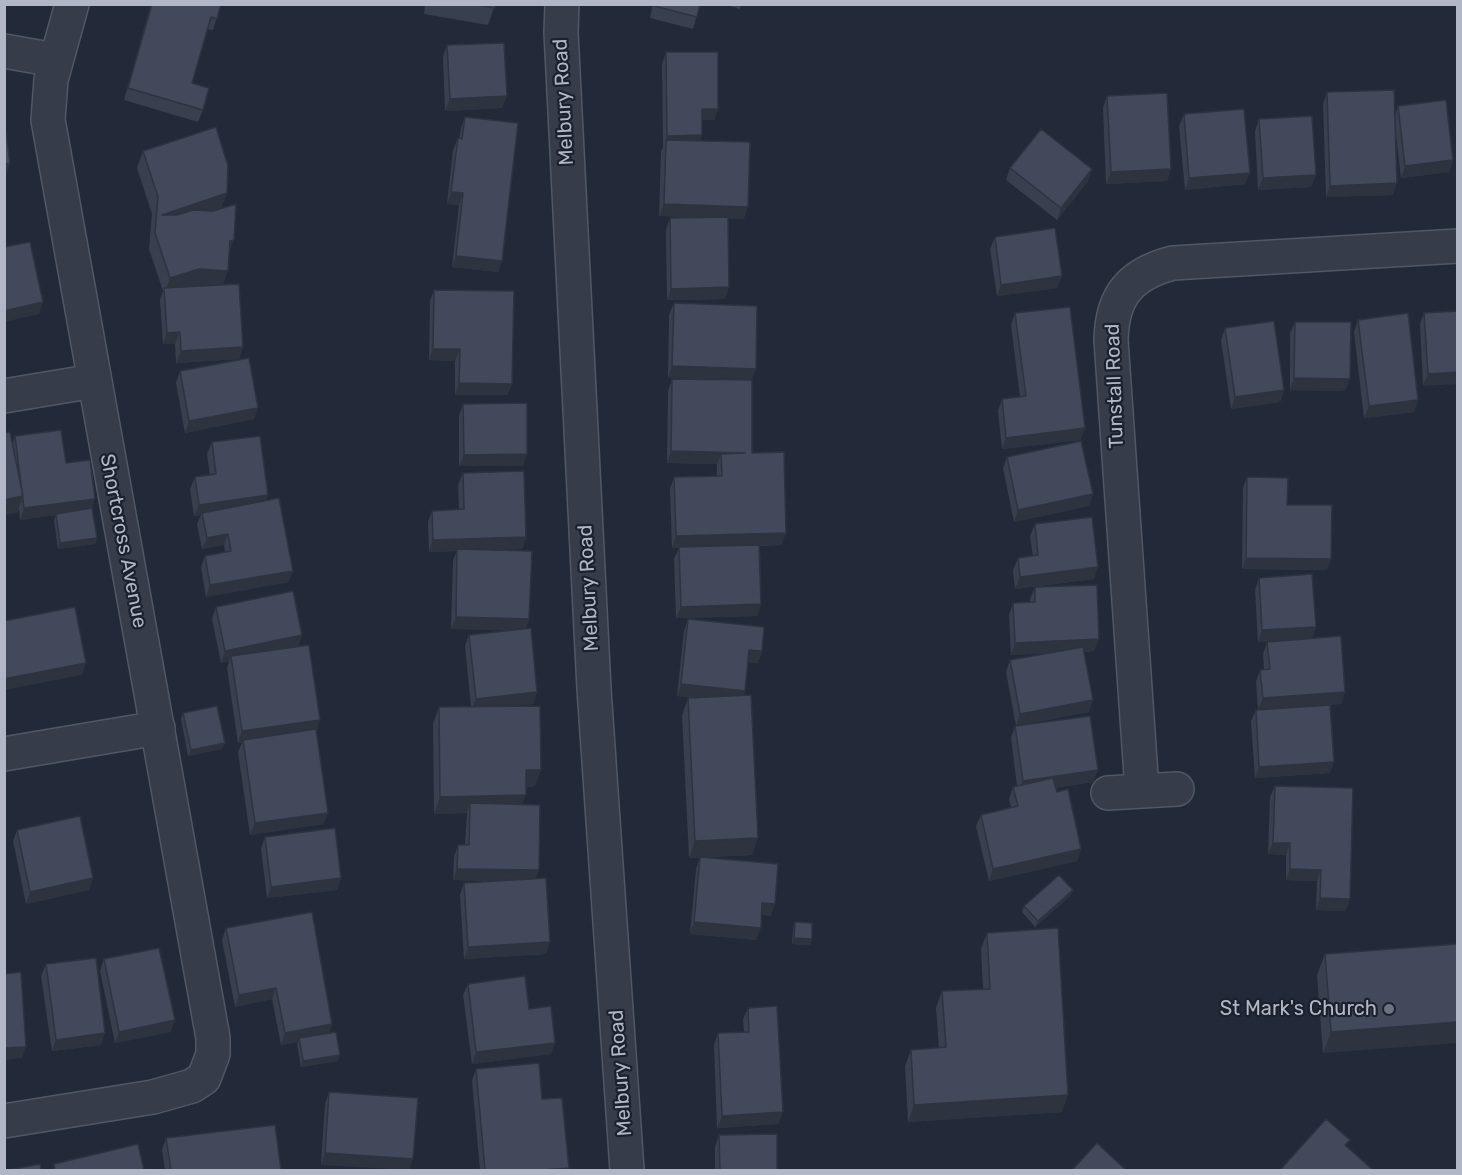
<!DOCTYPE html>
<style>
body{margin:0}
#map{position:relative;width:1462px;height:1175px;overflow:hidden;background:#222a39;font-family:Rubik,sans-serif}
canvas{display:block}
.frame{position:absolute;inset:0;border:6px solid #b1b7c6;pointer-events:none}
</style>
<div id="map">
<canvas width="1462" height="1175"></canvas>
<div class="frame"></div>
</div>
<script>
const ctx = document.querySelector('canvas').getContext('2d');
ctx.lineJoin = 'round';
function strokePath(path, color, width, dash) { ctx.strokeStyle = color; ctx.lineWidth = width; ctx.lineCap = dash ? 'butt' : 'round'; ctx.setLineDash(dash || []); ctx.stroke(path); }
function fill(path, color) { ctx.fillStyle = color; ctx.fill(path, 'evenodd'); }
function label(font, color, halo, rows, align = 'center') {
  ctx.font = font + ' Rubik,sans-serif'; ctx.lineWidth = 4.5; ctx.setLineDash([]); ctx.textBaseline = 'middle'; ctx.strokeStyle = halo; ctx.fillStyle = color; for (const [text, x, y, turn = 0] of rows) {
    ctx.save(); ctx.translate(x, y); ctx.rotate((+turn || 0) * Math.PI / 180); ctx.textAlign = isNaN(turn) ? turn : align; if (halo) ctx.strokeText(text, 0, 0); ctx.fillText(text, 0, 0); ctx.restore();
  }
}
const minor = new Path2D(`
 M562,4l-1,28 33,657 33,481
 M4,51l51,9
 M4,396l90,-15
 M4,754l154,-26
 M1142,790l-31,-450c1,-44 19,-66 62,-77l285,-17
 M1108,793l69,-4
 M4,1121l149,-24 39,-11 12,-8 9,-24v-16l-165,-918 3,-40 21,-76`);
strokePath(minor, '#515765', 36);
strokePath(minor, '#363c4a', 33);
fill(new Path2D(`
 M151,4h70l-8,26 -6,-1 -15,54 11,27 -5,12 -74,-22z
 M425,4h70l-7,21 -64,-11z
 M653,4h47l-7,25 -43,-11z
 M723,4h18l-1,5z
 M447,45l60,51 -5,12 -57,3 -2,-54z
 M666,52l52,57 -4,11h-12l-2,21 44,78 -16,-1 -3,81 -58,1 -1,-70 4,-12 36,-1 -47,-1 2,-65 2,-4 -1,-83z
 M1327,92l68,24 3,-10 55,54 -4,12 -48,6 -6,-51 -2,68 -67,2 -3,-93z
 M1107,96l64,73 -4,12 -61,3 -3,-76z
 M1184,114l61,70 -60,6 -6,-64z
 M465,117l37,144 -4,11 -46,-5 7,-62 -12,-1 6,-54 5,-12 1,1 2,-11z
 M1259,119l52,68 -53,3 -3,-59z
 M143,151l78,58 8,43 -6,33 20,62 -4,12 -63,4 -1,-19h-12l-3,-44 3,-9 -14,-42 3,-35 -15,-46z
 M1010,168l78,13 -31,39 -51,-40z
 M995,237l62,51 -60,8 -7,-47z
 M434,290l78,94 -5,11h-52v-34l-26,-1 1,-59z
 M674,303l78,77v73l34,80 -5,12 -21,1 1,58 -4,12 -81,2 -2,-59 5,-11h-7l-2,-59 4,-12 43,-1v-12l-50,-1 1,-72 4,-12 60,1 -64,-2 1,-63z
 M1458,311l-35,75 -3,-62 4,-11z
 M1015,313l70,115 -5,12 -78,9 -4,-38 4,-12 18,-2 -9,-72z
 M1358,320l60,80 -4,12 -50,6 -10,-86z
 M1295,322l50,69 -55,-1v-57z
 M1225,328l59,62 -4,12 -49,7 -10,-69z
 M180,371l74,48 -69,14 -9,-50z
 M463,404l60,62h-64v-50z
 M15,436l51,27 26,45 5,30 -2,6 -37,5 -4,-29 2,-5 -36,5 -1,-11 -2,4 -4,-70z
 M212,442l54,59 27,70 -5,11 -82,15 -5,-30 4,-11 20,-4 -1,-7 -22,4 -5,-25 4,-9 -7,1 -4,-27 5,-12 15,-2 -3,-21z
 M1007,457l86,37 -4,12 -75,16 -11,-54z
 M463,473l63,64 -4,12 -33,1 40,69 -4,10 12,63 -4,12 -20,2 22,80 -9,1 -4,17 14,75 10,75 -82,5 -4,-64 4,-12 29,-2 -40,-1 1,-23 4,-12h7l2,-32 -33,1 -1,-90 6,-17h32l-6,-61 4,-11 41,-5 -59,-1 2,-69 4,-9 -28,1 -1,-30 4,-11 27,-1 -1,-25z
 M1247,477l40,28 40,65 -85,-1 1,-81z
 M1035,524l59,55 -79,10 -2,-19 5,-12 15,-2 -3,-20z
 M1259,578l57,49 -4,12 33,53 -4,12 -32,2 21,67 -75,5 -4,-57 5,-11 2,-1 -2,-27 4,-12h4l-1,-16 4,-12 33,-3 -42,3 -3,-52z
 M1035,587l59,64 -10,1 5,60 -69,13 73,57 -38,6 26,61 -4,12 -88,20 -13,-55 5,-11 30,-8 -2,-8 4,-12 4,-1 -6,-48 4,-12h1l-10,-54 4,-12 37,-7 -36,2 -2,-40 4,-12 17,-1v-3z
 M216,607l82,39 18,86 12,81 -5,11 -73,11 -12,-83 4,-9h-4l-11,-75 2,-7 -8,2 -9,-44z
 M688,619l74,32 -4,12 -10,-1 -4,33 8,160 -63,3 -7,-143 6,-17h4l-15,-2 7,-65z
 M183,713l39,36 -34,7 -7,-37z
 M1275,786l75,113 -5,12 -29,-1 1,-29 -31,-1v-25l-18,-1 2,-57z
 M17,830l76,48 -4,12 -63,14 -13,-63z
 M265,837l76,41 -4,12 -70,8 -6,-49z
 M700,857l71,59 -9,-1 -6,25 -66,-6 6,-65z
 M1073,890l-3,6 -35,31 -13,-15 2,-6z
 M795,922l17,17 -2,6 -18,-1 1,-16z
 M226,928l103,105 9,28 -37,6 -4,-23 1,-2 -17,3 -9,-46 -37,8 -13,-67z
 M987,933l75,179 -154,10 -3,-56 6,-16 28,-2 -3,-40 6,-17 41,-2 -2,-40z
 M1458,944l-135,109 -6,-78 8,-21z
 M104,959l71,61 -5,12 -55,11 -15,-72z
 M46,964l55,81 -49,6 -11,-75z
 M468,984l61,25 22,45 -79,10 -9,-69z
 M748,1008l35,104 -5,12 -61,4 -3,-83 4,-12 26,-1 -1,-13z
 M476,1069l66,30 26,71h-88l-8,-89z
 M329,1092l89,6 -97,67 4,-61z
 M719,1135l58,35h-62v-23z
 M166,1138l115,32h-116l-3,-20z`), '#383f4e');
fill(new Path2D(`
 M507,96l-5,12 -57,3 5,-12z
 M702,109h16l-4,11h-16z
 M702,135l-4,12 -32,-6 1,-5z
 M1453,160l-4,12 -48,6 4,-12z
 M10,163l-4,12h-2v-11z
 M1092,169l-4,12 -31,39 4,-12z
 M1171,169l-4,12 -61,3 5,-12z
 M1250,173l-5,11 -60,6 4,-12z
 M1316,175l-5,12 -53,3 5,-12z
 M1397,183l-4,12 -67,2 4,-11z
 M451,192l12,1 -4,12 -12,-1z
 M227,193l-6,17 -65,21 6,-16z
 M664,204l84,3 -4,12 -85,-3z
 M234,240l-7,17 3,-16z
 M456,256l46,5 -4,11 -46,-5z
 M199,269l29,2 -6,16 -29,-1 -29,9 6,-17z
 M1062,276l-5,12 -60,8 4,-11z
 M729,287l-4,12 -58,1 4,-11z
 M43,302l-4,12 -35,8v-11z
 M180,332l-5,12h-12l4,-11z
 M243,347l-4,12 -63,4 5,-12z
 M433,349h27l-5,12 -26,-1z
 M672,366l84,3 -4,11 -84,-2z
 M1458,372v12l-35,2 5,-12z
 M1294,378l56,1 -5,12 -55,-1z
 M459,383l53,1 -5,11h-52z
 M1284,390l-4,12 -49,7 4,-12z
 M1418,400l-4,12 -50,6 5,-12z
 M258,408l-4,11 -69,14 4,-12z
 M1085,428l-5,12 -78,9 4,-11z
 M671,451l74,2 -24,1 -4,10 -50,-1z
 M527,454l-4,12h-64l5,-11z
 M1093,494l-4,12 -75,16 4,-12z
 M268,495l-4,12 -62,6 -1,2 -7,1 5,-11z
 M23,496l-6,17 -13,2v-15z
 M95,499l-4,11 -71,10 4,-12z
 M786,533l-5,12 -109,3 4,-12z
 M228,534l-4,11 -22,4 5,-11z
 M526,537l-4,12 -65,2v-2v2l-28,1 4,-12z
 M97,538l-2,6 -37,5 2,-6z
 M1246,558l85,1 -4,11 -85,-1z
 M1098,567l-4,12 -79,10 5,-12z
 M293,571l-5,11 -82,15 4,-12z
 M761,604l-4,12 -81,2 5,-11z
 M456,617l73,2 -4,12 -74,-2z
 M1316,627l-4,12 -54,3 4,-12z
 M302,635l-4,12 -67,9 -2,5 -8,2 4,-12z
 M1099,639l-5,12 -83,4 4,-12z
 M749,650l13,1 -4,12 -13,-1z
 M86,663l-4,12 -78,15v-11z
 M681,684l64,7 -4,12 -64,-7z
 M537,692l-4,12 -62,7 5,-12z
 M1345,692l-4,12 -83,6 5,-12z
 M1093,700l-4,12 -73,14 4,-12z
 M320,720l-4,12 -73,8 -1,3h-4l4,-12z
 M225,743l-3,6 -34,7 3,-6z
 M1334,762l-4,11 -75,5 4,-11z
 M526,770h15l-6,16 -16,1z
 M1098,770l-5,12 -75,11 5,-12z
 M526,795l-7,17 -49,-9 -3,10 -33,1 6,-17z
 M328,813l-5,11 -73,11 5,-12z
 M758,838l-6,17 -63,3 6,-17z
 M1273,843h17l-4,12 -18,-1z
 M1081,849l-4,12 -88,20 4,-12z
 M457,869l82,1 -5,12 -81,-2z
 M1290,869l31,1 -4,11 -31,-1z
 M93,878l-4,12 -63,14 4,-12z
 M341,878l-4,12 -70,8 4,-11z
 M1073,890l-3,6 -35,31 3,-6z
 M1320,898l30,1 -5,12 -29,-1z
 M762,903l13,1 -4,12 -13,-2z
 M694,922l67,6 -5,12 -66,-6z
 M794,938l18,1 -2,6 -18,-1z
 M550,942l-4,12 -82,5 4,-12z
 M276,988l-4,11 -37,8 4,-12z
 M175,1020l-5,12 -55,11 4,-11z
 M1458,1022v21l-135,10 8,-21z
 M332,1024l-4,12 -29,2 -1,4 -17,3 4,-12z
 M105,1033l-4,12 -49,6 4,-11z
 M555,1043l-4,11 -79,10 4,-12z
 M26,1047l-4,11 -18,2v-12z
 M340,1055l-2,6 -37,6 2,-6z
 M1068,1095l-6,17 -154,10 6,-17z
 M783,1112l-5,12 -61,4 5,-12z
 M325,1153l88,6 -4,11 -88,-5z
 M569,1168l-1,2h-25z`), '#2e3340');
const building = new Path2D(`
 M152,4h69l-4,15 -6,-2 -19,66 17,5 -6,22 -75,-22z
 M473,4h22v4z
 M655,4h45l-3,13 -43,-11z
 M504,43l3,53 -57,3 -3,-54z
 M666,52h52v57h-16v26l-35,1z
 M1394,90l3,93 -67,3 -3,-94z
 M1167,93l4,76 -60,3 -4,-76z
 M1446,100l7,60 -48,6 -7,-60z
 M1244,109l6,64 -61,5 -5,-64z
 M1312,116l4,59 -53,3 -4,-59z
 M465,117l53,6 -16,138 -46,-5 7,-63 -12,-1 7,-54 4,1z
 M4,120l6,43 -6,1z
 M216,127l12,39 -1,27 -65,22h15l16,-5 20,1 23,-7 -2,36 -4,1 -2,30 -29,-2 -29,9 -15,-45 3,-36 -15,-46z
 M1041,129l51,40 -31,39 -51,-40z
 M666,140l84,2 -2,65 -84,-3z
 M728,217l1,70 -58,2 -1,-71z
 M1055,228l7,48 -61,9 -6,-48z
 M30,242l13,60 -39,9v-64z
 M239,284l4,63 -62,4 -1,-19 -13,1 -3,-45z
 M434,290l80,1 -2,93 -53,-1 1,-34h-27z
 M674,303l83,3 -1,63 -84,-3z
 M1070,307l15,121 -79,10 -4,-39 24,-3 -11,-83z
 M1458,311v61l-30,2 -4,-61z
 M1408,313l10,87 -49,6 -11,-86z
 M1274,321l10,69 -49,7 -10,-69z
 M1295,322h56l-1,57 -56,-1z
 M249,358l9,50 -69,13 -9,-50z
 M672,379l80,1v73l32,-1 2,81 -110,3 -2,-59 48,-1 -1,-22 24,-1 -74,-2z
 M527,403v51l-63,1 -1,-51z
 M61,430l5,33 24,-3 5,39 -71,9 -9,-72z
 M10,432l13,64 -19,4v-67z
 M260,436l8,59 -69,10 -4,-28 21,-3 -4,-32z
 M1081,441l12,53 -75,16 -11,-53z
 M524,471l2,66 -93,3 -1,-29 32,-2 -1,-36z
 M1247,477l41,1 -1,27h45l-1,54 -85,-1z
 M279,498l14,73 -83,14 -5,-29 26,-5 -3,-17 -21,4 -5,-25z
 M92,508l5,30 -37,5 -4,-29z
 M1092,517l6,50 -78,10 -2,-19 20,-3 -3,-31z
 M759,545l2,59 -80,3 -2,-60z
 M457,549l75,2 -3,68 -73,-2z
 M1312,574l4,53 -54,3 -3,-52z
 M1097,585l2,54 -84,4 -2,-40 22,-1v-15z
 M293,591l9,44 -77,16 -9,-44z
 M75,607l11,56 -82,16v-58z
 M688,619l76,8 -2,24 -13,-1 -4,41 -64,-7z
 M531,628l6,64 -61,7 -7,-64z
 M1341,636l4,56 -82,6 -3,-28 10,-1 -3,-27z
 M309,645l11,75 -78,11 -11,-75z
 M1083,647l10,53 -73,14 -10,-54z
 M751,695l7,143 -63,3 -7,-143z
 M1330,705l4,57 -75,5 -3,-57z
 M217,706l8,37 -34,7 -8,-37z
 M540,706l1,64h-15v25l-86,2 -1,-90z
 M1090,716l8,54 -75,11 -8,-55z
 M316,729l12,84 -73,10 -12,-83z
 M1053,778l4,14 11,-3 13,60 -88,20 -12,-54 37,-9 -5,-19z
 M1275,786l78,2 -3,111 -30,-1 1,-28 -31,-1v-26h-17z
 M470,803l70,2 -1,65 -82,-1 1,-24h11z
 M80,816l13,62 -63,14 -13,-62z
 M335,828l6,50 -70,9 -6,-50z
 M700,857l78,7 -3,40 -13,-1 -1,25 -67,-6z
 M1059,875l14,15 -35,31 -14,-15z
 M546,878l4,64 -82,5 -4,-64z
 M312,912l20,112 -47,9 -9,-45 -37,7 -13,-67z
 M795,922l17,1v16l-18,-1z
 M1058,928l10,167 -154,10 -3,-55 35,-3 -4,-56 48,-2 -3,-56z
 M1458,944v78l-127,10 -6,-78z
 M159,948l16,72 -56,12 -15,-73z
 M96,958l9,75 -49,7 -10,-76z
 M21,972l5,75 -22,1v-74z
 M525,976l4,33 22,-3 4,37 -79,9 -8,-68z
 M777,1006l6,106 -61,4 -4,-83 31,-1 -1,-24z
 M336,1032l4,23 -37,6 -4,-23z
 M539,1063l3,36 20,-1 7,70 -26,2h-58l-9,-101z
 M329,1092l89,6 -5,61 -88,-6z
 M1326,1119l24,21 -5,5 28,25h-93z
 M275,1125l6,45h-110l-5,-32z
 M777,1134v36h-57l-1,-35z
 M1097,1143l29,27h-54z
 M138,1144l6,26h-89l-1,-6z
 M40,1164l1,6h-32z`);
fill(building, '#41495b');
strokePath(building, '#2e3340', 1.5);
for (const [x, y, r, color] of [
 [1389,1009,6,"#6b7280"]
]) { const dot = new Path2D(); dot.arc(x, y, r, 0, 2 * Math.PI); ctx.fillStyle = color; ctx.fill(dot); strokePath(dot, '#1b212e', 2); }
label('20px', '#b1b7c6', '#1b212e', [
 ["Melbury Road",564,102,-93],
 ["Tunstall Road",1115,386,-92],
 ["Shortcross Avenue",123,541,79],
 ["Melbury Road",589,588,-93],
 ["Melbury Road",621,1073,-94]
]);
label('20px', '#b1b7c6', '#1b212e', [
 ["St Mark's Church",1377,1009]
], 'right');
</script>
